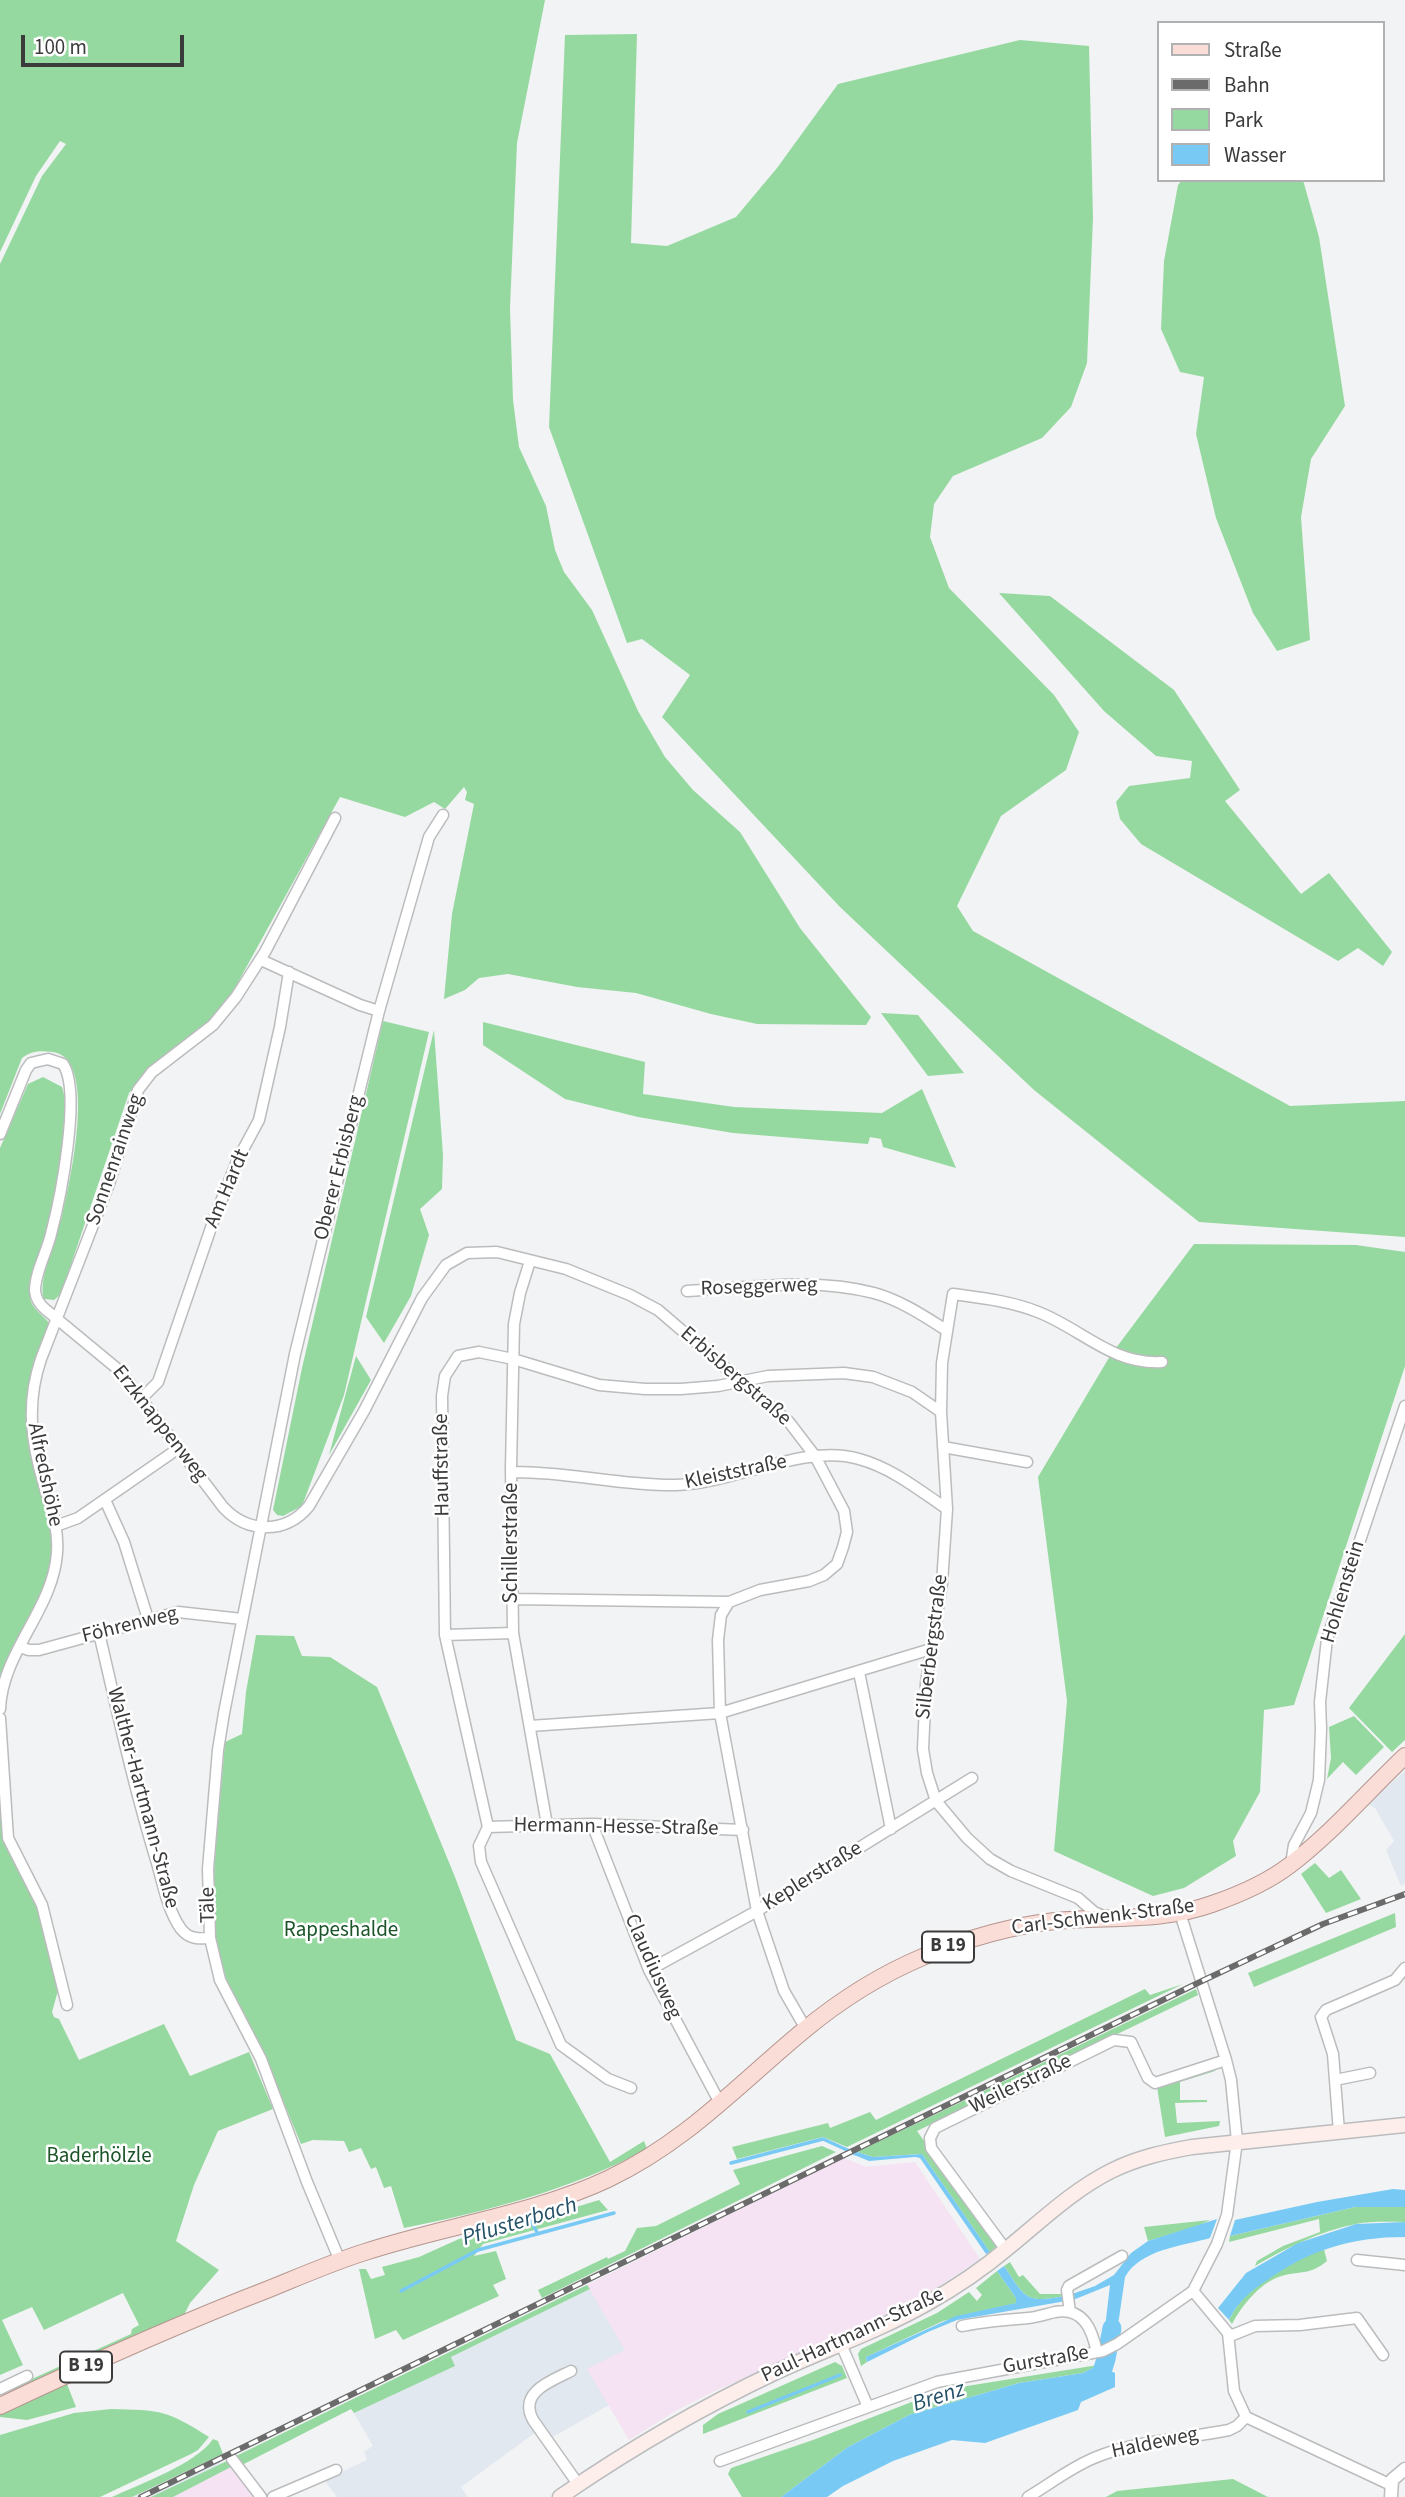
<!DOCTYPE html>
<meta charset="utf-8">
<style>
body{margin:0}
#map{position:relative;width:1405px;height:2497px;overflow:hidden;background:#f2f3f4;font-family:"Source Sans 3",sans-serif}
canvas{display:block}
.legend{position:absolute;left:1157px;top:21px;width:228px;height:161px;box-sizing:border-box;background:#fff;border:2px solid #b1b1b1;margin:0;padding:9px 12px;list-style:none;font-size:21px;color:#3b3b3c}
.legend li{display:flex;align-items:center;gap:14px;height:35px}
.legend b{width:35px;border:2px solid #b1b1b1}
.scale{position:absolute;left:21px;top:35px;width:163px;height:32px;box-sizing:border-box;border:4px solid #3b3b3c;border-top:0;padding-left:9px;font-size:21px;line-height:24px;white-space:nowrap;color:#3b3b3c;-webkit-text-stroke:5px #fff;paint-order:stroke}
</style>
<div id="map">
<canvas width="1405" height="2497"></canvas>
<ul class="legend">
<li><b style="height:9px;background:#faddd6"></b>Straße</li>
<li><b style="height:9px;background:#6b6b6c"></b>Bahn</li>
<li><b style="height:19px;background:#96d9a0"></b>Park</li>
<li><b style="height:19px;background:#78caf5"></b>Wasser</li>
</ul>
<div class="scale">100 m</div>
</div>
<script>
const ctx = document.querySelector('canvas').getContext('2d');
ctx.lineJoin = 'round';
function fill(path, color) { ctx.fillStyle = color; ctx.fill(path, 'evenodd'); }
function strokePath(path, color, width, dash) { ctx.strokeStyle = color; ctx.lineWidth = width; ctx.lineCap = dash ? 'butt' : 'round'; ctx.setLineDash(dash || []); ctx.stroke(path); }
function label(font, color, halo, rows, align = 'center') {
  ctx.font = font + ' "Source Sans 3",sans-serif'; ctx.lineWidth = 5; ctx.setLineDash([]); ctx.textBaseline = 'middle'; ctx.strokeStyle = halo; ctx.fillStyle = color; for (const [text, x, y, turn = 0] of rows) {
    ctx.save(); ctx.translate(x, y); ctx.rotate((+turn || 0) * Math.PI / 180); ctx.textAlign = isNaN(turn) ? turn : align; if (halo) ctx.strokeText(text, 0, 0); ctx.fillText(text, 0, 0); ctx.restore();
  }
}
fill(new Path2D(`
 M1405,1771v113l-4,2 -15,-36 8,-9 -19,-33 -8,-4z
 M590,2289l36,62 -38,18 21,36 -65,37 -8,-10 -75,55 7,10h-131l-13,-17 43,-20 -3,-8 9,-6 -19,-33 100,-47 -3,-9z
 M218,2457l4,6 -71,34h-19z`), '#e2e8ef');
fill(new Path2D(`
 M844,2158l22,9 49,-5 65,97 -48,32 -32,17 -185,83 -38,19 -48,30 -42,-71 38,-19 -38,-65z
 M231,2467l22,30h-80z`), '#f5e2f2');
fill(new Path2D(`
 M0,0h545l-28,143 -7,165 3,92 6,47 27,59 9,44 9,22 28,38 46,101 27,46 28,33 47,42 60,96 71,89 -5,8 -109,-1 -46,-10 -75,-21 -59,-6 -69,-13 -29,4 -14,12 -21,9 8,-85 22,-110 -9,-4 2,-8 -3,-5 -19,22 -11,-7 -29,15 -65,-20 -109,198 -22,28 -65,51 -15,19 -68,201 -7,6 -10,-1c-7,-16 13,-65 18,-83 7,-30 35,-151 -5,-163 -11,-3 -26,-3 -35,5l-22,56v-850l42,-88 24,-32 -6,-3 -24,35 -36,76z
 M637,34l-6,209 36,3 69,-29 41,-49 61,-84 182,-44 69,6 4,172 -6,145 -16,44 -29,31 -89,38 -19,28 -4,33 19,51 105,107 25,37 -13,38 -65,46 -44,90 16,25 317,175 115,-5v136l-206,-15 -165,-132 -194,-183 -178,-190 28,-42 -48,-36 -15,4 -78,-216 16,-392z
 M1182,180h121l16,57 26,169 -34,53 -10,58 9,123 -33,11 -24,-38 -37,-95 -20,-84 8,-57 -24,-5 -19,-43 3,-68 14,-76z
 M999,593l51,3 124,94 66,100 -15,11 76,93 28,-21 63,79 -9,14 -25,-18 -20,13 -197,-117 -21,-25 -4,-17 13,-16 61,-8 2,-17 -36,-5 -52,-45z
 M881,1013l37,2 46,58 -36,3z
 M383,1021l46,11 -85,363 -42,111 -19,10 -6,-1 -4,-5 29,-142z
 M483,1022l162,40 -2,32 91,13 148,6 40,-24 34,79 -73,-21 -2,-8 -11,-2 -2,7 -135,-11 -95,-16 -73,-18 -82,-54z
 M434,1030l9,125 -1,34 -22,20 9,26 -18,61 -27,47 -18,-26z
 M43,1077l19,10c11,29 -11,127 -19,159 -5,16 -14,36 -13,52 2,11 13,17 19,25l-20,60 -2,49 2,17 22,74 2,34 -7,28 -46,95v-532l28,-64z
 M1194,1244l162,1 49,7v114l-111,339 -30,5 -4,82 -27,49 3,15 -52,32 -31,8 -99,-45 13,-150 -29,-224 72,-121z
 M356,1356l15,24 -42,75z
 M1405,1634v106l-13,12 -43,-44z
 M256,1635l38,1 8,20 28,1 47,30 78,190 61,163 34,14 60,108 34,-21 3,8c-76,41 -159,62 -243,79l-13,-42 -7,2 -8,-21 -5,2 -10,-21 -12,4 -5,-11 -31,-1 -12,4 -40,-96 -32,-61 -13,-43 -3,-45 2,-41 10,-116 17,-8 4,-42z
 M1354,1716l30,31 -28,28 -13,-13 -16,17 4,-21 -2,-31z
 M0,1785l7,62 29,53 23,87 -7,25 2,5 5,2 20,41 85,-36 26,52 59,-24 24,57 -55,22 -24,54 -18,56 43,29 -29,33 -8,16 -168,72 -2,-3 119,-54 1,-5 7,-4 -16,-32 -79,37 -12,-23 -30,13 21,45 -23,10z
 M1315,1863l14,15 12,-8 20,29 -35,14 -25,-39z
 M1395,1913l1,14 -142,60 -6,-14z
 M1183,1984l-336,163 -24,-10 -86,22 -5,-12 96,-24 2,5 40,-16 6,8 269,-131 5,6z
 M1196,1989l2,6 -281,136 81,114 -8,7 -68,-98 -49,3 -16,-5z
 M1215,2067v4l-35,11v18h27v2l-32,1 2,20 43,-2 -1,5 -54,11 -8,-50z
 M822,2146l14,6 -294,146 -4,-8 69,-33 1,2 17,-8 12,-23 19,-2 84,-42 -7,-14z
 M599,2200l9,10 -125,34 -9,12 22,-5 10,28 -13,6 6,11 -96,44 -7,-10 -21,9 -16,-70h7l5,10 14,-4 -3,-8 37,-10 40,-18 48,-11z
 M1355,2207h50v15c-16,0 -33,-1 -49,2 -36,7 -70,24 -101,42l2,-5 26,-15 37,-14 -1,-13 -90,23 1,-6z
 M1210,2220l-12,6 -50,15 -4,-14z
 M1324,2249l3,12c-16,13 -22,10 -42,14 -23,5 -42,29 -53,49l-3,-4c17,-35 59,-58 95,-71z
 M1010,2262l9,15 4,-2 17,19h21l3,2c-39,8 -39,1 -60,-30z
 M997,2271l19,27 1,5 -74,18 -77,36 1,5 -6,4 -3,-12 3,-5 76,-36 32,-21 8,9 5,-6 -6,-7z
 M587,2285l3,4 -139,68 4,9 -101,47 -3,-4 -109,56 -6,-9z
 M835,2362l7,4 5,12 -144,56v-9l15,-11z
 M1098,2365l-15,8 -64,10 -110,32 -61,32 -67,50h-39l-14,-23 3,-6 82,-28 109,-42 45,-12z
 M67,2384l9,23 -49,13 -27,-3v-3z
 M111,2409c49,1 56,1 98,28l-11,13 -7,4 -91,43h-100v-62l74,-22z
 M213,2439l5,2 5,13 -91,43h-20c28,-13 84,-33 101,-58z
 M227,2461l4,6 -58,30h-22z
 M1233,2479l35,18h-162l11,-6z`), '#96d9a0');
fill(new Path2D(`
 M857,2152l16,5 49,-3 68,98 -4,2 -66,-96 -5,-1 -46,4 -17,-7z
 M1393,2189l12,1v17h-50l-125,29 5,-16 82,-18z
 M1217,2219l-7,19c-27,8 -69,11 -85,39l-9,62 -13,6 7,-60 -37,15 -1,-6 23,-8 19,-11 17,-22 17,-12z
 M1405,2222v15c-54,0 -96,13 -139,44 -17,11 -28,21 -37,39l-11,-12 28,-35 52,-30 58,-19z
 M1004,2266c21,31 21,38 60,30l2,5 -109,19 -29,12 -61,30 -1,-5 90,-41 60,-13v-5l-19,-27z
 M1098,2365l17,8v14l-34,15 -3,8 -93,33 -33,-3 -59,21 -50,25 -16,11h-46l67,-50 61,-32 110,-32 64,-10z`), '#78caf5');
strokePath(new Path2D(`
 M731,2163l92,-24 33,15
 M531,2221l7,13
 M401,2291l77,-41 136,-37
 M748,2412l92,-37`), '#78caf5', 3.5);
strokePath(new Path2D(`
 M1101,2375l5,-16 6,-31`), '#78caf5', 19);
const minor = new Path2D(`
 M261,960l99,45 19,6
 M0,1134l26,-64 5,-7 17,-4 15,5c19,28 -3,136 -12,170 -4,18 -16,38 -16,57 1,8 4,13 10,18l75,62 103,136c25,27 63,27 86,-1l55,-95 58,-113 24,-33 21,-12 30,-1 69,17 64,26 28,15 131,112 26,34 29,55 3,21 -4,15 -6,17 -13,11 -15,6 -49,9 -31,12 -8,13 -3,25 2,73 37,198 27,80 22,38
 M530,1261l-10,32 -6,31 -3,144 2,165 34,192
 M687,1291c63,-3 125,-14 187,2 26,7 50,23 72,37
 M142,1398l16,-16 56,-163 24,-60 21,-39 21,-93 9,-55
 M943,1447l84,15
 M511,1472c56,-1 109,14 165,13 58,-1 127,-42 183,-26 33,9 60,31 88,50
 M105,1500l19,42 24,77
 M56,1526l22,-8 101,-70
 M512,1599l217,3
 M99,1633c18,77 35,155 58,230 6,21 11,48 24,66 8,10 17,10 29,9
 M445,1635l68,-2
 M20,1647l9,3h10l139,-38 64,7
 M859,1672l32,157
 M0,1709c2,-57 53,-99 57,-156 2,-24 -6,-45 -13,-68 -13,-43 -18,-82 -3,-126l68,-175 29,-94 14,-18 61,-47 23,-28 29,-45 70,-134
 M0,1718l8,120 34,67 25,100
 M530,1726l190,-13 211,-64
 M592,1824l57,146 72,135
 M488,1827l-43,-192 -3,-239 3,-20 13,-20 21,-4 34,7 86,26 46,4h36l37,-3 50,-10 76,-3 29,4 39,15 29,20
 M488,1827l-9,19 2,16 80,183 47,34 23,9
 M488,1827l104,-3 151,6
 M1291,1864l3,-19 17,-32 8,-33 2,-51 -1,-27 7,-63 78,-233
 M1106,1917l-12,-5 -16,-14 -67,-27 -21,-12 -23,-21 -31,-37 -9,-28 -4,-24 3,-66 16,-100 5,-74 -6,-97 1,-49 11,-69c29,4 58,7 85,18 44,17 74,53 124,50
 M649,1970l108,-59 215,-133
 M1335,2080l35,-7
 M1339,2132l-6,-78 -12,-37 5,-7 69,-30 10,-12
 M1006,2250l-75,-102 -1,-10 5,-10 179,-88 17,2 17,36 7,5 71,-23
 M1357,2260l48,5
 M340,2261l-33,-79 -46,-123 -41,-79 -10,-42 -2,-69 10,-119 6,-37 71,-359 84,-343 50,-174 14,-22
 M1193,2291l35,42 6,58 12,26 145,68
 M1070,2312l-3,-22 2,-4 53,-30
 M962,2326c23,-5 43,-6 66,-8 10,-1 18,-4 27,-6 29,-5 37,18 42,40
 M1230,2336l25,-10 45,-1 57,-7 26,37
 M841,2344l27,63
 M571,2371c-20,10 -53,21 -38,49l45,64
 M0,2389l27,-13
 M232,2459l29,38
 M720,2461l217,-79 166,-31 14,-7 76,-53 24,-47 10,-29 10,-74 -6,-61 -5,-20 -46,-147
 M273,2497l63,-27
 M1028,2497c22,-13 42,-29 66,-39 44,-18 89,-19 135,-28l8,-4 9,-9`);
const tertiary = new Path2D(`
 M1391,2497l1,-17 13,-11`);
const secondary = new Path2D(`
 M560,2497c71,-49 138,-88 216,-125 50,-23 102,-41 150,-68 29,-16 57,-35 83,-57 32,-26 64,-57 102,-76 26,-13 53,-19 81,-24l213,-22`);
const primary = new Path2D(`
 M0,2406c89,-42 178,-82 269,-117 32,-13 64,-27 96,-37 79,-26 169,-38 243,-73 77,-36 131,-95 195,-148 36,-30 79,-57 122,-75 41,-17 85,-30 130,-35 51,-5 108,1 157,-17 26,-9 56,-22 78,-39 42,-32 77,-73 115,-109`);
strokePath(minor, '#bbbcbd', 13);
strokePath(tertiary, '#bbbcbd', 15);
strokePath(secondary, '#bbbcbd', 17);
strokePath(primary, '#b5958f', 18);
strokePath(minor, '#fff', 10);
strokePath(tertiary, '#fff', 12);
strokePath(secondary, '#fdeeeb', 14);
strokePath(primary, '#faddd6', 16);
const rail = new Path2D(`
 M141,2497l1061,-516 121,-57 82,-30`);
strokePath(rail, '#6b6b6c', 6);
strokePath(rail, '#fff', 3.5, [10]);
for (const [x, y, w] of [
 [948,1947,52],
 [86,2367,52]
]) { const box = new Path2D(); box.roundRect(x - w / 2, y - 15.5, w, 31, 5); ctx.fillStyle = '#fff'; ctx.fill(box); strokePath(box, '#3b3b3c', 2); }
label('bold 19px', '#3b3b3c', null, [
 ["B 19",948,1947],
 ["B 19",86,2367]
]);
label('21px', '#3b3b3c', '#fff', [
 ["Sonnenrainweg",116,1160,-71],
 ["Oberer Erbisberg",340,1168,-76],
 ["Am Hardt",228,1189,-67],
 ["Roseggerweg",759,1288,-2],
 ["Erbisbergstraße",735,1377,41],
 ["Erzknappenweg",159,1424,52],
 ["Hauffstraße",443,1465,-91],
 ["Kleiststraße",736,1473,-12],
 ["Alfredshöhe",44,1475,78],
 ["Schillerstraße",512,1543,-90],
 ["Hohlenstein",1344,1592,-73],
 ["Föhrenweg",130,1626,-14],
 ["Silberbergstraße",933,1647,-83],
 ["Walther-Hartmann-Straße",142,1798,75],
 ["Hermann-Hesse-Straße",616,1828,1],
 ["Keplerstraße",813,1877,-32],
 ["Täle",209,1905,-91],
 ["Carl-Schwenk-Straße",1103,1918,-7],
 ["Claudiusweg",652,1967,66],
 ["Weilerstraße",1021,2085,-26],
 ["Paul-Hartmann-Straße",853,2336,-25],
 ["Gurstraße",1046,2361,-10],
 ["Haldeweg",1155,2444,-12]
]);
label('21px', '#1a5428', '#fff', [
 ["Rappeshalde",341,1931],
 ["Baderhölzle",99,2157]
]);
label('italic 23px', '#245168', '#fff', [
 ["Pflusterbach",520,2223,-17],
 ["Brenz",939,2398,-18]
]);
</script>
